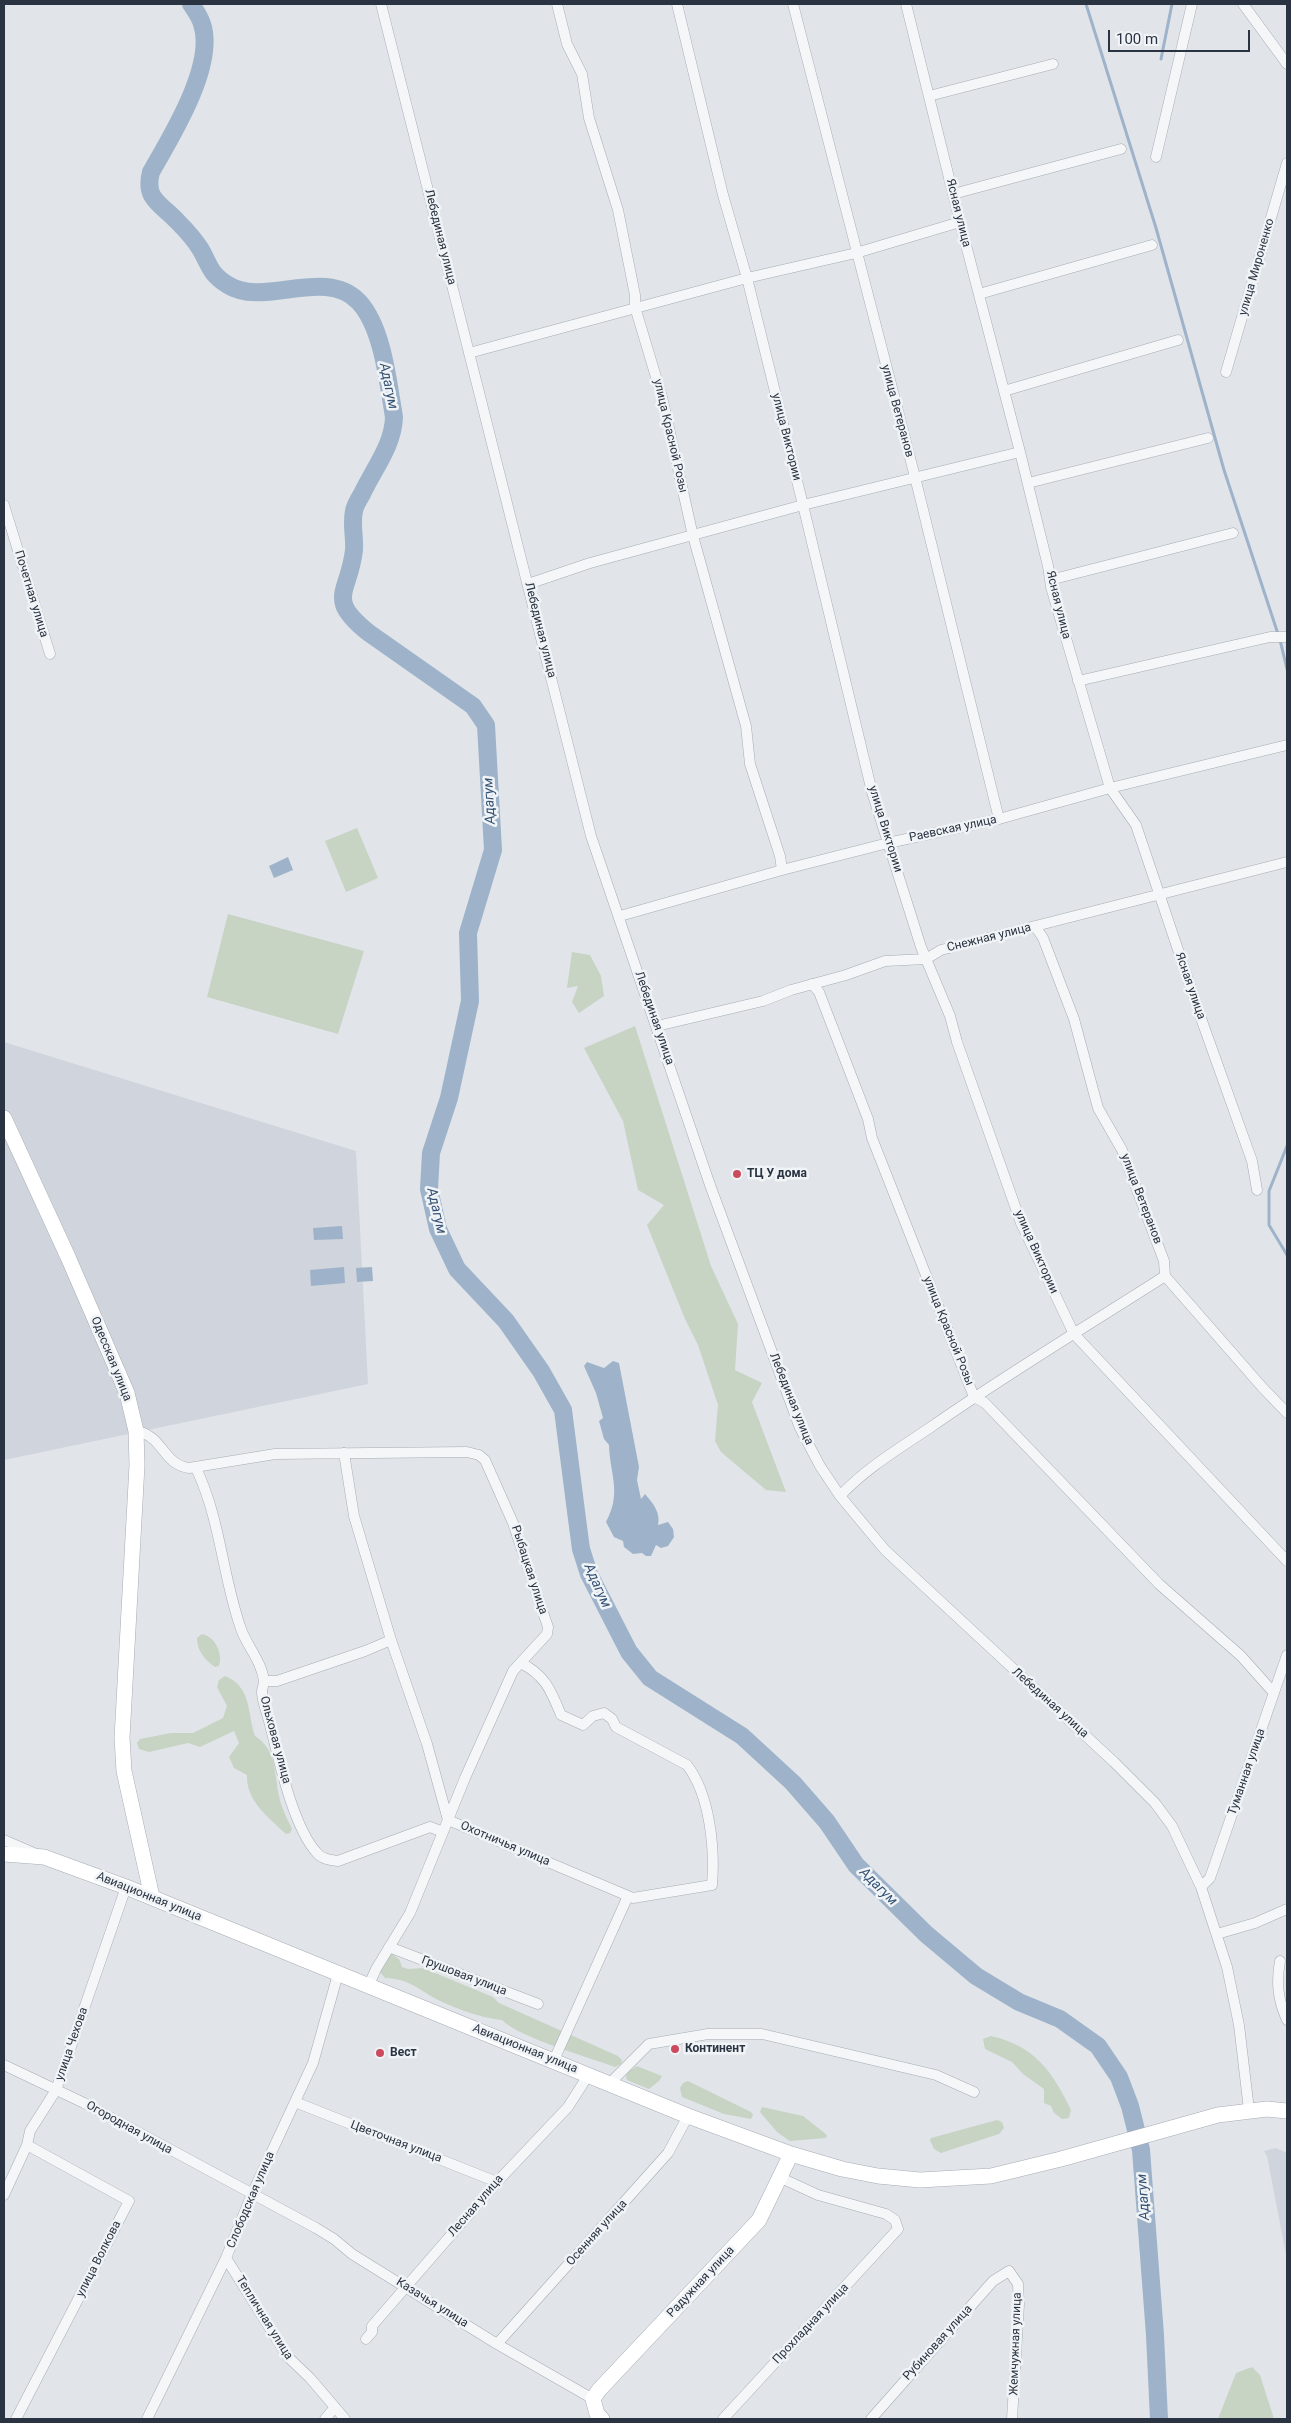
<!DOCTYPE html>
<meta charset="utf-8">
<style>
body{margin:0}
#map{position:relative;width:1291px;height:2423px;overflow:hidden;background:#e1e5ea;font-family:Roboto,sans-serif}
canvas{display:block}
.frame{position:absolute;inset:0;border:5px solid #2a3341;pointer-events:none}
.scale{position:absolute;left:1108px;top:30px;width:142px;height:22px;box-sizing:border-box;border:2px solid #2a3341;border-top:0;padding-left:6px;font-size:15px;line-height:18px;white-space:nowrap;color:#2a3341;-webkit-text-stroke:4px #f1f4f7;paint-order:stroke}
</style>
<div id="map">
<canvas width="1291" height="2423"></canvas>
<div class="frame"></div>
<div class="scale">100 m</div>
</div>
<script>
const ctx = document.querySelector('canvas').getContext('2d');
ctx.lineJoin = 'round';
function fill(path, color) { ctx.fillStyle = color; ctx.fill(path, 'evenodd'); }
function strokePath(path, color, width, dash) { ctx.strokeStyle = color; ctx.lineWidth = width; ctx.lineCap = dash ? 'butt' : 'round'; ctx.setLineDash(dash || []); ctx.stroke(path); }
function label(font, color, halo, rows, align = 'center') {
  ctx.font = font + ' Roboto,sans-serif'; ctx.lineWidth = 5; ctx.setLineDash([]); ctx.textBaseline = 'middle'; ctx.strokeStyle = halo; ctx.fillStyle = color; for (const [text, x, y, turn = 0] of rows) {
    ctx.save(); ctx.translate(x, y); ctx.rotate((+turn || 0) * Math.PI / 180); ctx.textAlign = isNaN(turn) ? turn : align; if (halo) ctx.strokeText(text, 0, 0); ctx.fillText(text, 0, 0); ctx.restore();
  }
}
fill(new Path2D(`
 M4,1042l352,109 12,233 -364,76z
 M1276,2148l11,5v107l-20,-104 -3,-5z`), '#d0d4dc');
fill(new Path2D(`
 M357,828l21,50 -32,14 -21,-51z
 M228,914l136,37 -26,83 -131,-37z
 M572,952l18,3 11,21 3,20 -25,17 -7,-11 6,-16 -11,2z
 M635,1026l76,240 27,58 -3,46 27,13 -10,19 34,90 -20,-2 -45,-38 -6,-11 3,-36 -20,-60 -13,-26 -38,-94 17,-20 -26,-15 -15,-69 -39,-73z
 M202,1634c14,3 21,20 17,32l-4,1c-10,-7 -18,-16 -18,-29z
 M225,1676c27,11 22,36 30,60 22,14 19,36 24,60 2,11 8,22 13,33l-2,4 -4,1c-18,-17 -40,-33 -39,-59l-13,-7 -5,-11 10,-14 -5,-12 -34,16 -12,-4 -39,9 -10,-3 -2,-6 3,-4 31,-6h22l30,-15 4,-12 -10,-19 2,-7z
 M392,1954l7,5 3,8 6,2 15,-1 70,29 6,6 119,53 4,4 -1,4 -6,3c-27,-10 -95,-29 -113,-47 -21,-2 -45,-11 -64,-20 -21,-11 -28,-21 -53,-22l-5,-6 8,-17z
 M991,2036c44,10 61,35 80,74l-2,8 -7,1 -8,-6 -3,-7 -7,-3v-14l-21,-15 -11,-12 -27,-13 -2,-10z
 M637,2066l25,10 -3,5 -10,8 -22,-9 -1,-3 2,-5z
 M688,2081l63,31 2,3 -2,4 -27,-5 -42,-17 -2,-9 3,-5z
 M762,2107l41,9 24,19 -1,3 -36,3 -13,-9 -17,-20z
 M997,2120l5,2 2,6 -5,6 -58,19 -7,-4 -4,-9 1,-2z
 M1252,2367l8,8 14,44h-56l18,-46z`), '#c7d3c3');
fill(new Path2D(`
 M288,857l5,13 -19,8 -5,-12z
 M342,1226l1,13 -29,1 -1,-12z
 M344,1267l1,16 -34,3 -1,-16z
 M372,1267l1,14 -16,1 -1,-14z
 M613,1361l6,2 20,104 -2,13 4,19 4,-5c8,9 16,19 13,31l10,-3 5,7 1,8 -6,9 -7,2 -5,-3 -5,11h-5l-4,-3 -9,1 -9,-7 -1,-6 -9,-4 -8,-15c16,-30 4,-46 3,-77l-5,-6 -5,-18 4,-3 -7,-25 -12,-27 3,-4 17,6z`), '#9eb3c9');
strokePath(new Path2D(`
 M1086,4l70,224 68,242 54,164
 M1161,59l11,-55
 M1280,640l7,29
 M1287,1146l-18,45v34l18,30`), '#9eb3c9', 3);
strokePath(new Path2D(`
 M191,4c4,6 9,13 11,20 14,41 -31,113 -51,148 -7,27 9,31 26,49 8,8 18,19 24,29 9,16 9,24 27,35 36,23 97,-19 131,17 24,26 29,81 35,115 -1,29 -20,51 -32,77 -3,5 -7,11 -8,17 -3,13 1,26 0,39 -5,44 -29,48 15,83l104,73 13,19 7,125 -25,83 2,68 -21,97 -18,55 -2,36 9,40 19,40 49,52 35,50 22,39 14,109 4,30 8,25 40,78 21,26 92,58 51,47 34,39 29,43 70,69 50,42 43,26 41,17 38,27 21,31 11,29 11,44 14,185 4,84`), '#9eb3c9', 18);
const street = new Path2D(`
 M381,4l210,832 119,349 90,243 20,38 20,30 45,54 229,212 41,41 17,23 29,61 26,80 12,58 10,85
 M557,4l10,40 15,30 7,44 29,92 17,85v12l27,90 31,139 53,190 4,38 30,92 2,14
 M677,4l46,191 24,83 56,227 69,287 49,155 29,69 7,26 64,181 53,111 213,227
 M793,4l122,473 84,342
 M906,4l54,218 60,230 28,114 3,21 59,201 26,37 66,196 50,140 5,29
 M1243,4l44,60
 M929,96l124,-32
 M1156,157l36,-153
 M953,194l168,-45
 M979,294l173,-49
 M469,353l278,-75 109,-25 104,-31
 M1226,372l61,-209
 M1004,391l174,-51
 M1028,483l180,-45
 M4,505l46,149
 M1050,580l183,-47
 M528,584l62,-21 213,-58 217,-53
 M1078,681l192,-44h17
 M620,916l162,-46 106,-27 111,-24 111,-31 177,-43
 M1035,926l8,12 31,81 24,89 24,42 42,111 1,15 97,111 25,26
 M812,984l7,8 49,127 4,19 102,259 11,6 174,181 82,72 33,37
 M657,1026l106,-25 28,-11 55,-15 39,-14 41,-2 15,-9 346,-88
 M136,1431c28,5 26,33 53,37l86,-14 192,-2 12,3 6,5 28,63 35,104 -1,7 -34,37 -48,107 -55,135 -34,56 -8,18
 M344,1453l10,63 37,124 36,104 21,76 185,78 79,-13c3,-37 -2,-90 -25,-120l-71,-38 -4,-8 -8,-6 -11,3 -10,9 -22,-10c-10,-24 -15,-39 -40,-52
 M196,1468c25,53 26,107 45,161 6,17 21,33 23,52 0,4 -2,7 -2,11 0,10 6,23 8,33 9,35 23,102 47,128 5,6 13,7 21,8l92,-34 13,5
 M840,1496c26,-28 60,-48 91,-69 76,-53 156,-101 234,-151
 M264,1681h13l88,-30 26,-11
 M4,1840l30,13
 M1201,1887l9,-9 77,-223
 M1217,1934l38,-11 32,-14
 M389,1947l149,57
 M1280,1961c-4,22 -2,39 7,59
 M554,2060l74,-164
 M4,2065l80,38 232,125 18,11 18,15 145,90 96,55
 M610,2083l39,-39 59,-10h54l174,41 38,17
 M295,2102l202,80
 M4,2195l23,-50 3,-14 26,-41 70,-203
 M226,2258l62,99 22,21 35,41
 M366,2339l6,-7v-6l125,-144 71,-75 21,-33
 M497,2344l171,-191 20,-37
 M16,2419l113,-218 -102,-56
 M147,2419l79,-161 26,-64 61,-131 25,-89
 M325,2419l10,-12
 M723,2419l175,-190 -3,-9 -9,-6 -68,-19 -37,-17
 M871,2419l122,-138 16,-10 9,13 1,20 -7,115`);
const secondary = new Path2D(`
 M4,1118l64,139 59,136 9,38 1,34 -15,273 2,33 28,126
 M4,1854l40,3 82,30 562,229 103,38 51,15 36,7 42,4 71,-4 70,-17 157,-44 49,-6 20,2
 M602,2419l-5,-5 -4,-15 6,-9 160,-170 32,-66`);
strokePath(street, '#a6acb4', 11);
strokePath(secondary, '#a6acb4', 16);
strokePath(street, '#f4f6f8', 10);
strokePath(secondary, '#fff', 15);
for (const [x, y, r, color] of [
 [737,1174,5,"#cb4a5e"],
 [675,2049,5,"#cb4a5e"],
 [380,2053,5,"#cb4a5e"]
]) { const dot = new Path2D(); dot.arc(x, y, r, 0, 2 * Math.PI); ctx.fillStyle = color; ctx.fill(dot); strokePath(dot, '#f1f4f7', 2); }
label('12px', '#2a3341', '#f1f4f7', [
 ["Ясная улица",958,213,76],
 ["Лебединая улица",440,237,76],
 ["улица Мироненко",1257,267,-74],
 ["улица Ветеранов",897,411,75],
 ["улица Красной Розы",670,436,77],
 ["улица Виктории",786,437,76],
 ["Почетная улица",31,594,73],
 ["Ясная улица",1058,605,76],
 ["Лебединая улица",540,630,76],
 ["улица Виктории",885,829,73],
 ["Раевская улица",953,829,-12],
 ["Снежная улица",989,938,-14],
 ["Ясная улица",1190,986,71],
 ["Лебединая улица",654,1018,71],
 ["улица Ветеранов",1141,1199,69],
 ["улица Виктории",1036,1252,66],
 ["улица Красной Розы",948,1331,68],
 ["Одесская улица",111,1359,68],
 ["Лебединая улица",791,1399,68],
 ["Рыбацкая улица",529,1570,72],
 ["Лебединая улица",1050,1703,42],
 ["Ольховая улица",275,1740,75],
 ["Туманная улица",1247,1772,-71],
 ["Охотничья улица",505,1844,23],
 ["Авиационная улица",149,1897,22],
 ["Грушовая улица",464,1976,21],
 ["улица Чехова",72,2044,-71],
 ["Авиационная улица",525,2049,22],
 ["Огородная улица",129,2128,29],
 ["Цветочная улица",396,2142,21],
 ["Слободская улица",251,2200,-67],
 ["Лесная улица",476,2206,-49],
 ["Осенняя улица",597,2233,-48],
 ["улица Волкова",99,2259,-63],
 ["Радужная улица",701,2282,-47],
 ["Казачья улица",432,2303,32],
 ["Тепличная улица",264,2318,58],
 ["Прохладная улица",811,2324,-47],
 ["Рубиновая улица",938,2343,-48],
 ["Жемчужная улица",1016,2344,-88]
]);
label('bold 12px', '#2a3341', '#f1f4f7', [
 ["ТЦ У дома",747,1174],
 ["Континент",685,2049],
 ["Вест",390,2053]
], 'left');
label('italic 14px', '#355274', '#f1f4f7', [
 ["Адагум",388,386,78],
 ["Адагум",490,801,-93],
 ["Адагум",436,1211,77],
 ["Адагум",597,1586,66],
 ["Адагум",878,1887,45],
 ["Адагум",1144,2197,-94]
]);
</script>
